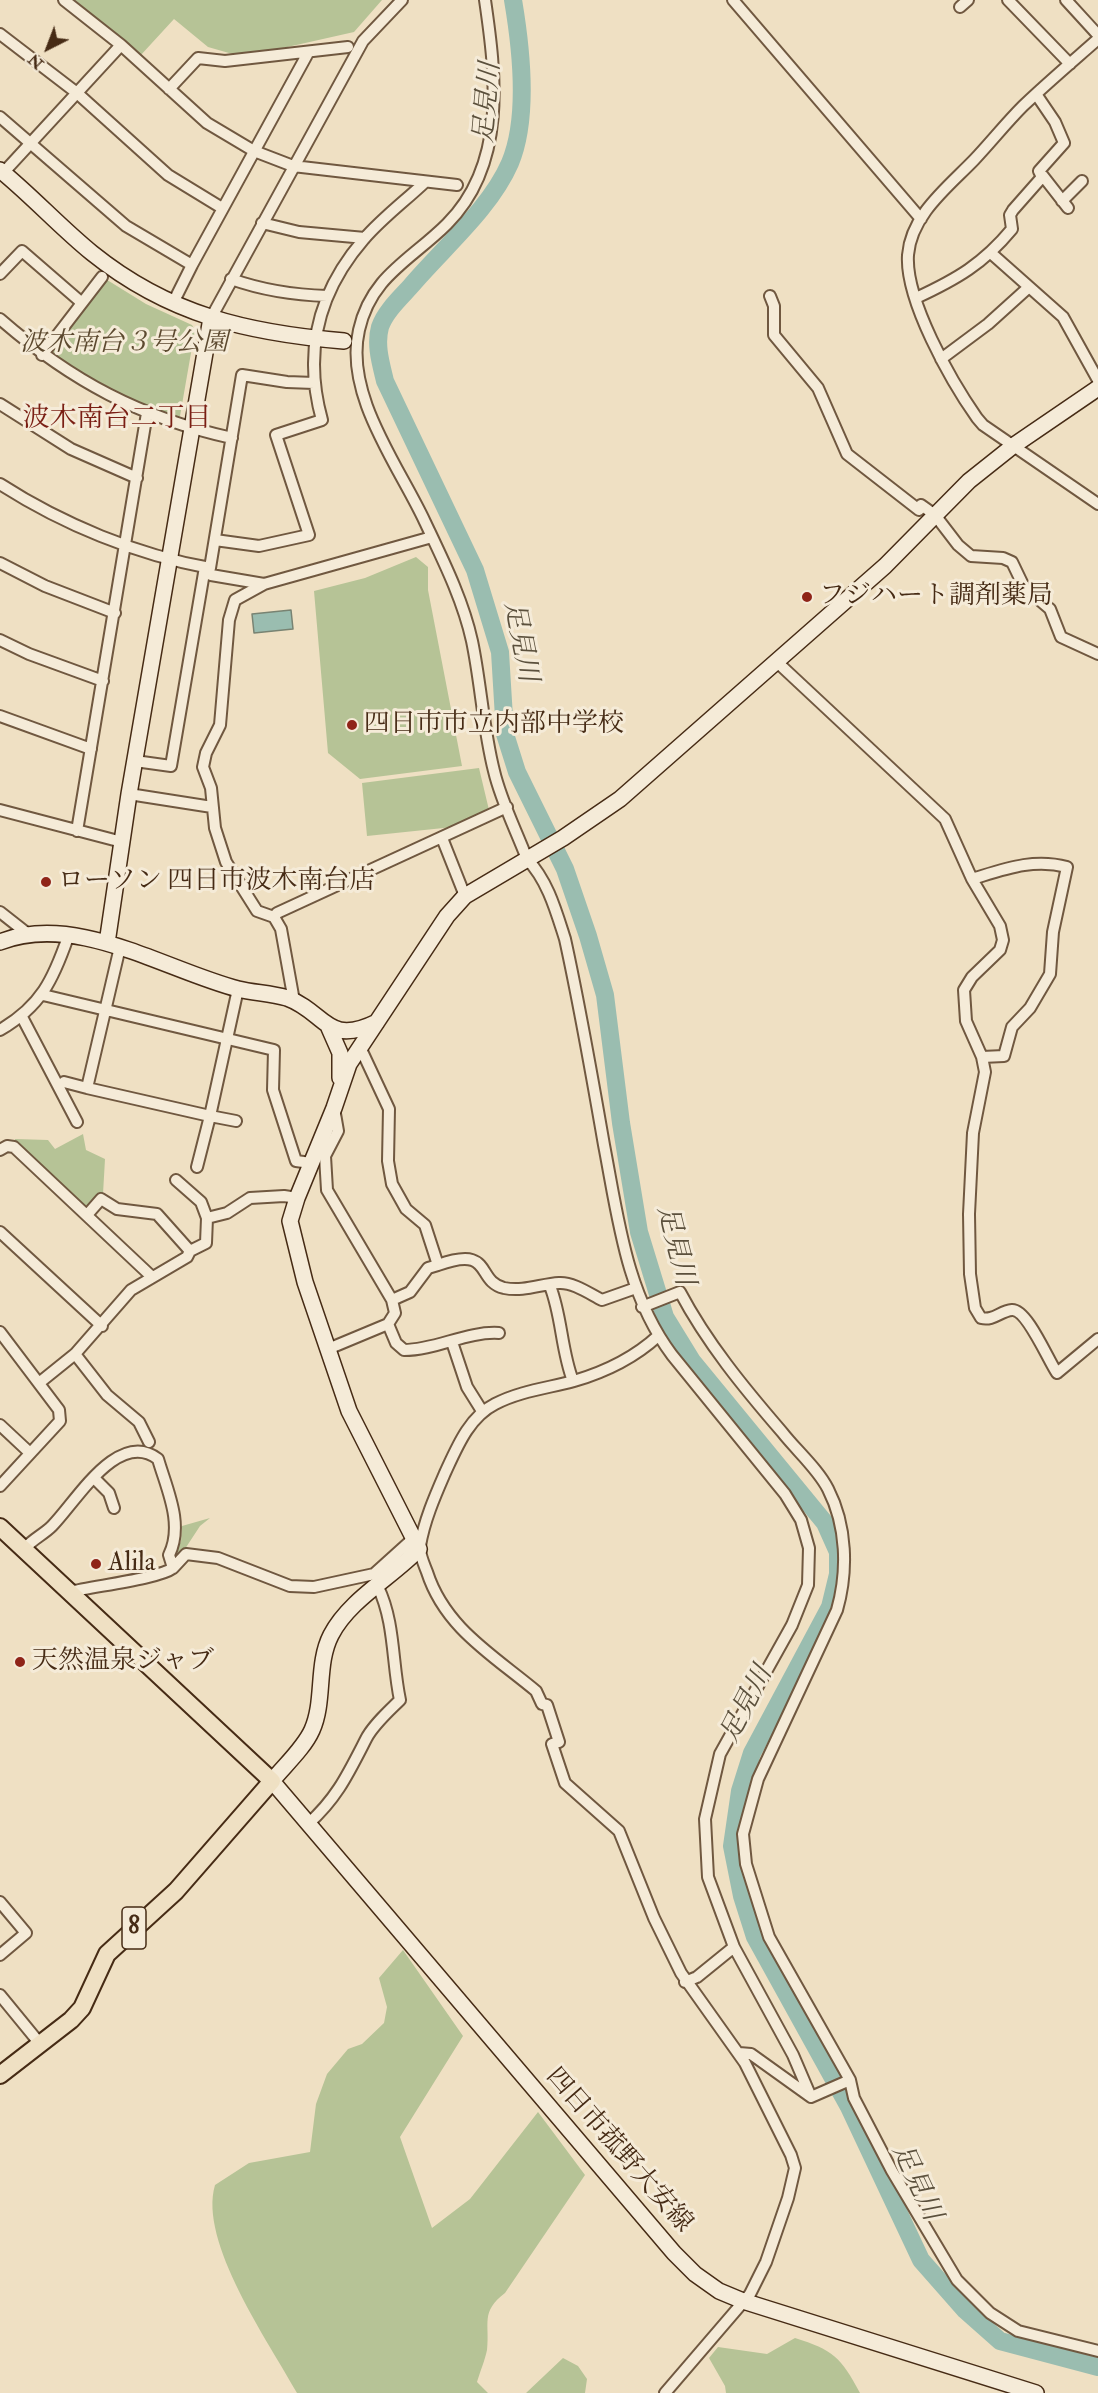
<!DOCTYPE html>
<meta charset="utf-8">
<style>
body{margin:0}
#map{position:relative;width:1098px;height:2393px;overflow:hidden;background:#efe0c3;font-family:"IM FELL Double Pica",serif}
canvas{display:block}
.north{position:absolute;left:18px;top:18px;width:60px;height:60px;-webkit-text-stroke:4px #f5ebd8;paint-order:stroke;rotate:222deg;font-size:16px;font-weight:700;line-height:24px;text-align:center;color:#462b15}
.north::after{content:'';display:block;margin:auto;width:21px;height:27px;background:#462b15;clip-path:polygon(50% 0,100% 100%,50% 72%,0 100%)}
</style>
<div id="map">
<canvas width="1098" height="2393"></canvas>
<div class="north">N</div>
</div>
<script>
const ctx = document.querySelector('canvas').getContext('2d');
ctx.lineJoin = 'round';
function fill(path, color) { ctx.fillStyle = color; ctx.fill(path, 'evenodd'); }
function strokePath(path, color, width, dash) { ctx.strokeStyle = color; ctx.lineWidth = width; ctx.lineCap = dash ? 'butt' : 'round'; ctx.setLineDash(dash || []); ctx.stroke(path); }
function label(font, color, halo, rows, align = 'center') {
  ctx.font = font + ' "IM FELL Double Pica","Noto Serif JP",serif'; ctx.lineWidth = 6; ctx.setLineDash([]); ctx.textBaseline = 'middle'; ctx.strokeStyle = halo; ctx.fillStyle = color; for (const [text, x, y, turn = 0] of rows) {
    ctx.save(); ctx.translate(x, y); ctx.rotate((+turn || 0) * Math.PI / 180); ctx.textAlign = isNaN(turn) ? turn : align; if (halo) ctx.strokeText(text, 0, 0); ctx.fillText(text, 0, 0); ctx.restore();
  }
}
fill(new Path2D(`
 M75,0h307l-28,32 -111,25 -35,-10 -34,-28 -34,37z
 M104,278l42,26 46,21 3,5 -15,86 -4,3 -33,-13 -91,-50 -1,-5z
 M416,557l12,10v23l34,176 -102,13 -32,-26 -14,-162 51,-13z
 M479,768l10,42 -36,17 -86,9 -5,-53z
 M83,1134l3,16 19,9 -2,35 -14,12 -5,-1 -69,-63v-3l33,1 7,9z
 M210,1518l-10,8 -19,29 -5,-4 5,-10 1,-15z
 M403,1950l60,86 -63,101 32,91 38,-29 68,-87 47,63 -80,118c-25,19 -15,30 -18,57 -2,10 -7,22 -10,32l11,11h-191c-28,-51 -99,-151 -82,-208l34,-22 61,-11 6,-48 11,-30 21,-25 14,-5 22,-21 3,-16 -8,-29z
 M795,2338c38,12 46,19 65,55h-134l-1,-7 -16,-28 9,-11 49,7z
 M563,2358l15,8 9,13 -2,14h-59z`), '#b6c396');
const water = new Path2D(`
 M291,610l2,19 -39,4 -2,-19z`);
fill(water, '#9abdb0');
strokePath(water, '#788372', 1.5);
strokePath(new Path2D(`
 M513,0c8,47 16,118 -3,163 -20,46 -67,85 -100,124 -10,11 -25,25 -30,40 -5,18 1,37 5,54l90,189 25,82 5,82 12,38 48,97 23,67 17,59 16,128 18,109 26,85 27,44 133,162 13,29v22l-8,33 -78,146 -12,38 -8,55 10,50 13,41 94,170 72,153 44,50 35,31 98,26`), '#9abdb0', 18);
const street = new Path2D(`
 M64,0l57,45 86,78 47,28 39,15 164,19
 M485,0c11,75 22,164 -38,224 -36,36 -76,52 -88,106 -15,65 40,136 66,192 18,38 38,78 47,119 9,43 11,87 22,130 7,30 22,59 33,88 21,22 29,52 38,80 15,68 27,137 39,206 14,72 22,149 68,210l113,139 16,26 8,28 -1,37 -16,40 -72,129 -15,65 3,58 26,70 59,108 18,42
 M733,0l188,219
 M1008,0l62,64
 M1066,0l32,35
 M960,7l8,-7
 M0,34l77,59 91,82 54,33
 M1098,39c-25,22 -51,44 -75,67 -17,17 -32,36 -49,54 -26,27 -63,55 -66,95 -3,45 43,126 69,163l6,7 115,79
 M169,89l29,-31 27,3 123,-14
 M1036,94l19,28 9,21 -25,28 3,6
 M0,117l126,109 66,39 116,-212
 M3,173l118,-128
 M1062,201l20,-20
 M262,223l37,9 66,6
 M992,254l71,63 35,63
 M0,274l22,-23 60,52 -40,52
 M231,279c31,11 62,16 96,17
 M177,295l15,-30
 M770,296l4,10v29l44,53 29,66 72,56
 M916,298c41,-19 67,-34 96,-69l-2,-14 3,-5 30,-34 25,32
 M82,303l20,-26
 M211,318l152,-277 39,-41
 M0,319c71,62 141,99 232,119
 M941,359l47,-35 41,-37
 M0,404l71,45 66,29
 M0,484c62,40 137,71 210,84l32,-193 45,7 27,1
 M921,505l14,10 23,30 13,11 32,2 9,4 12,25 26,22 11,28 37,17
 M215,540l44,6 50,-11 -33,-100 46,-15c-19,-68 -4,-128 42,-181 18,-21 41,-38 61,-57
 M0,563l45,23 70,27
 M211,575l53,9
 M0,640l29,14 74,27
 M777,662l168,157 27,60 28,47 3,14 -3,10 -28,27 -8,13 2,31 16,36 3,15 -12,61 -4,81 1,60 5,34 6,10c13,3 19,-7 31,-8 15,-1 36,50 45,63l41,-34
 M0,716l91,33
 M135,761l36,5 34,-199
 M129,794l83,13
 M0,810l122,32
 M77,831l70,-418
 M442,838l23,58
 M972,879c33,-10 61,-21 95,-12l-14,65 -3,42 -20,34 -18,19 -8,29 -22,1
 M0,912l28,22
 M274,917l3,-4 230,-106
 M120,947l-33,141 123,28 28,-127
 M43,995l231,55 -1,40 23,71 15,2
 M294,1001l-13,-72 -7,-12 -17,-6 -31,-49 -11,-34 -4,-40 -8,-21 3,-14 14,-28 9,-105 6,-20 29,-16 168,-47
 M22,1017l55,105
 M0,1030c41,-24 53,-50 68,-93
 M360,1047l29,62 -1,52 4,23 14,25 19,16 13,40c56,-20 37,16 66,23 20,4 37,-4 55,-5 14,-1 31,11 43,17l34,-12
 M64,1082l23,6
 M0,1150l7,-4 7,1 137,129
 M197,1167l13,-51 26,5
 M176,1180l25,22 6,16
 M0,1232l102,94
 M190,1251l16,-8 1,-25 20,-5 23,-15 34,-2 13,2
 M550,1286c12,30 11,64 23,95
 M392,1300l18,-8 18,-24 10,-3
 M642,1307l38,-15c27,51 64,96 102,140 14,18 36,37 46,57 19,37 20,82 9,121l-79,169 -15,55 3,30 23,73 81,143 4,18 38,73 65,109 33,33 28,18 80,20
 M388,1324l8,19 8,7c32,0 63,-19 95,-17
 M0,1332l59,78 1,11 -60,65
 M658,1336c-24,22 -53,36 -84,45 -26,7 -54,10 -79,23 -26,13 -38,43 -50,69 -10,23 -21,48 -25,73 -1,8 4,18 7,26 18,56 66,83 109,119l6,13 5,1 12,37 -7,2 13,39 54,48 35,87 27,55 64,90 46,92 4,13 -7,30 -22,64 -16,32 -85,99
 M452,1342l15,45 15,24
 M328,1349l60,-25 7,-11 -3,-13 -65,-110 -2,-34 13,-25 -4,-23
 M75,1354l32,41 32,27 10,20
 M39,1383l36,-29 56,-64 56,-33 3,-6 -33,-37 -40,-5 -16,-10 -14,16
 M0,1425l30,28
 M94,1478l15,15 5,15
 M24,1549c10,-11 19,-14 28,-23 24,-24 66,-98 106,-67 9,31 26,65 11,96l4,13c-15,11 -80,18 -103,24
 M173,1568l13,-14 32,4 72,28 24,1 60,-13 41,-37
 M308,1824c29,-26 40,-50 58,-85 7,-14 23,-28 34,-39 -8,-37 -5,-78 -22,-113
 M0,1902l26,31 -26,22
 M685,1982l12,-5 37,-30
 M0,1995l41,50
 M739,2053l12,1 60,43
 M811,2097l39,-17`);
const secondary = new Path2D(`
 M0,170c32,26 60,57 92,83 77,62 156,80 252,88
 M0,942c76,-30 165,28 238,47 16,4 33,4 49,9 39,14 39,49 90,24
 M107,943l22,-149 82,-476
 M329,1028l11,25v25
 M1036,2393l-293,-92 -24,-10 -24,-17 -21,-21 -402,-472c13,-16 32,-33 40,-51 13,-29 4,-66 19,-95 18,-35 61,-58 88,-86l-70,-138 -44,-129 -15,-61 7,-23 37,-90 15,-44 98,-148 18,-20 98,-58 57,-39 265,-233 84,-85 44,-35 85,-58`);
const primary = new Path2D(`
 M0,1527l272,254 -96,110 -69,63 -25,54 -11,12 -71,55`);
strokePath(street, '#705840', 14);
strokePath(secondary, '#462b15', 18);
strokePath(primary, '#462b15', 20);
strokePath(street, '#f5ebd8', 10);
strokePath(secondary, '#f5ebd8', 15);
strokePath(primary, '#efe0c3', 16);
for (const [x, y, r, color] of [
 [807,597,6,"#8f2418"],
 [352,725,6,"#8f2418"],
 [46,882,6,"#8f2418"],
 [96,1564,6,"#8f2418"],
 [20,1662,6,"#8f2418"]
]) { const dot = new Path2D(); dot.arc(x, y, r, 0, 2 * Math.PI); ctx.fillStyle = color; ctx.fill(dot); strokePath(dot, '#f5ebd8', 2); }
for (const [x, y, w] of [
 [134,1928,24]
]) { const box = new Path2D(); box.roundRect(x - w / 2, y - 21, w, 42, 4.5); ctx.fillStyle = '#f5ebd8'; ctx.fill(box); strokePath(box, '#462b15', 1.5); }
label('bold 24px', '#462b15', null, [
 ["8",134,1928]
]);
label('italic 26px', '#5c492f', '#f5ebd8', [
 ["波木南台３号公園",124,344]
]);
label('26px', '#462b15', '#f5ebd8', [
 ["フジハート調剤薬局",819,597],
 ["四日市市立内部中学校",364,725],
 ["ローソン 四日市波木南台店",58,882],
 ["Alila",108,1564],
 ["天然温泉ジャブ",32,1662]
], 'left');
label('26px', '#462b15', '#f5ebd8', [
 ["四日市菰野大安線",618,2151,49]
]);
label('italic 27px', '#5b503c', '#f5ebd8', [
 ["足見川",489,103,-85],
 ["足見川",519,642,79],
 ["足見川",674,1246,76],
 ["足見川",748,1705,-63],
 ["足見川",915,2183,65]
]);
label('27px', '#7a1f14', '#f5ebd8', [
 ["波木南台二丁目",117,420]
]);
</script>
